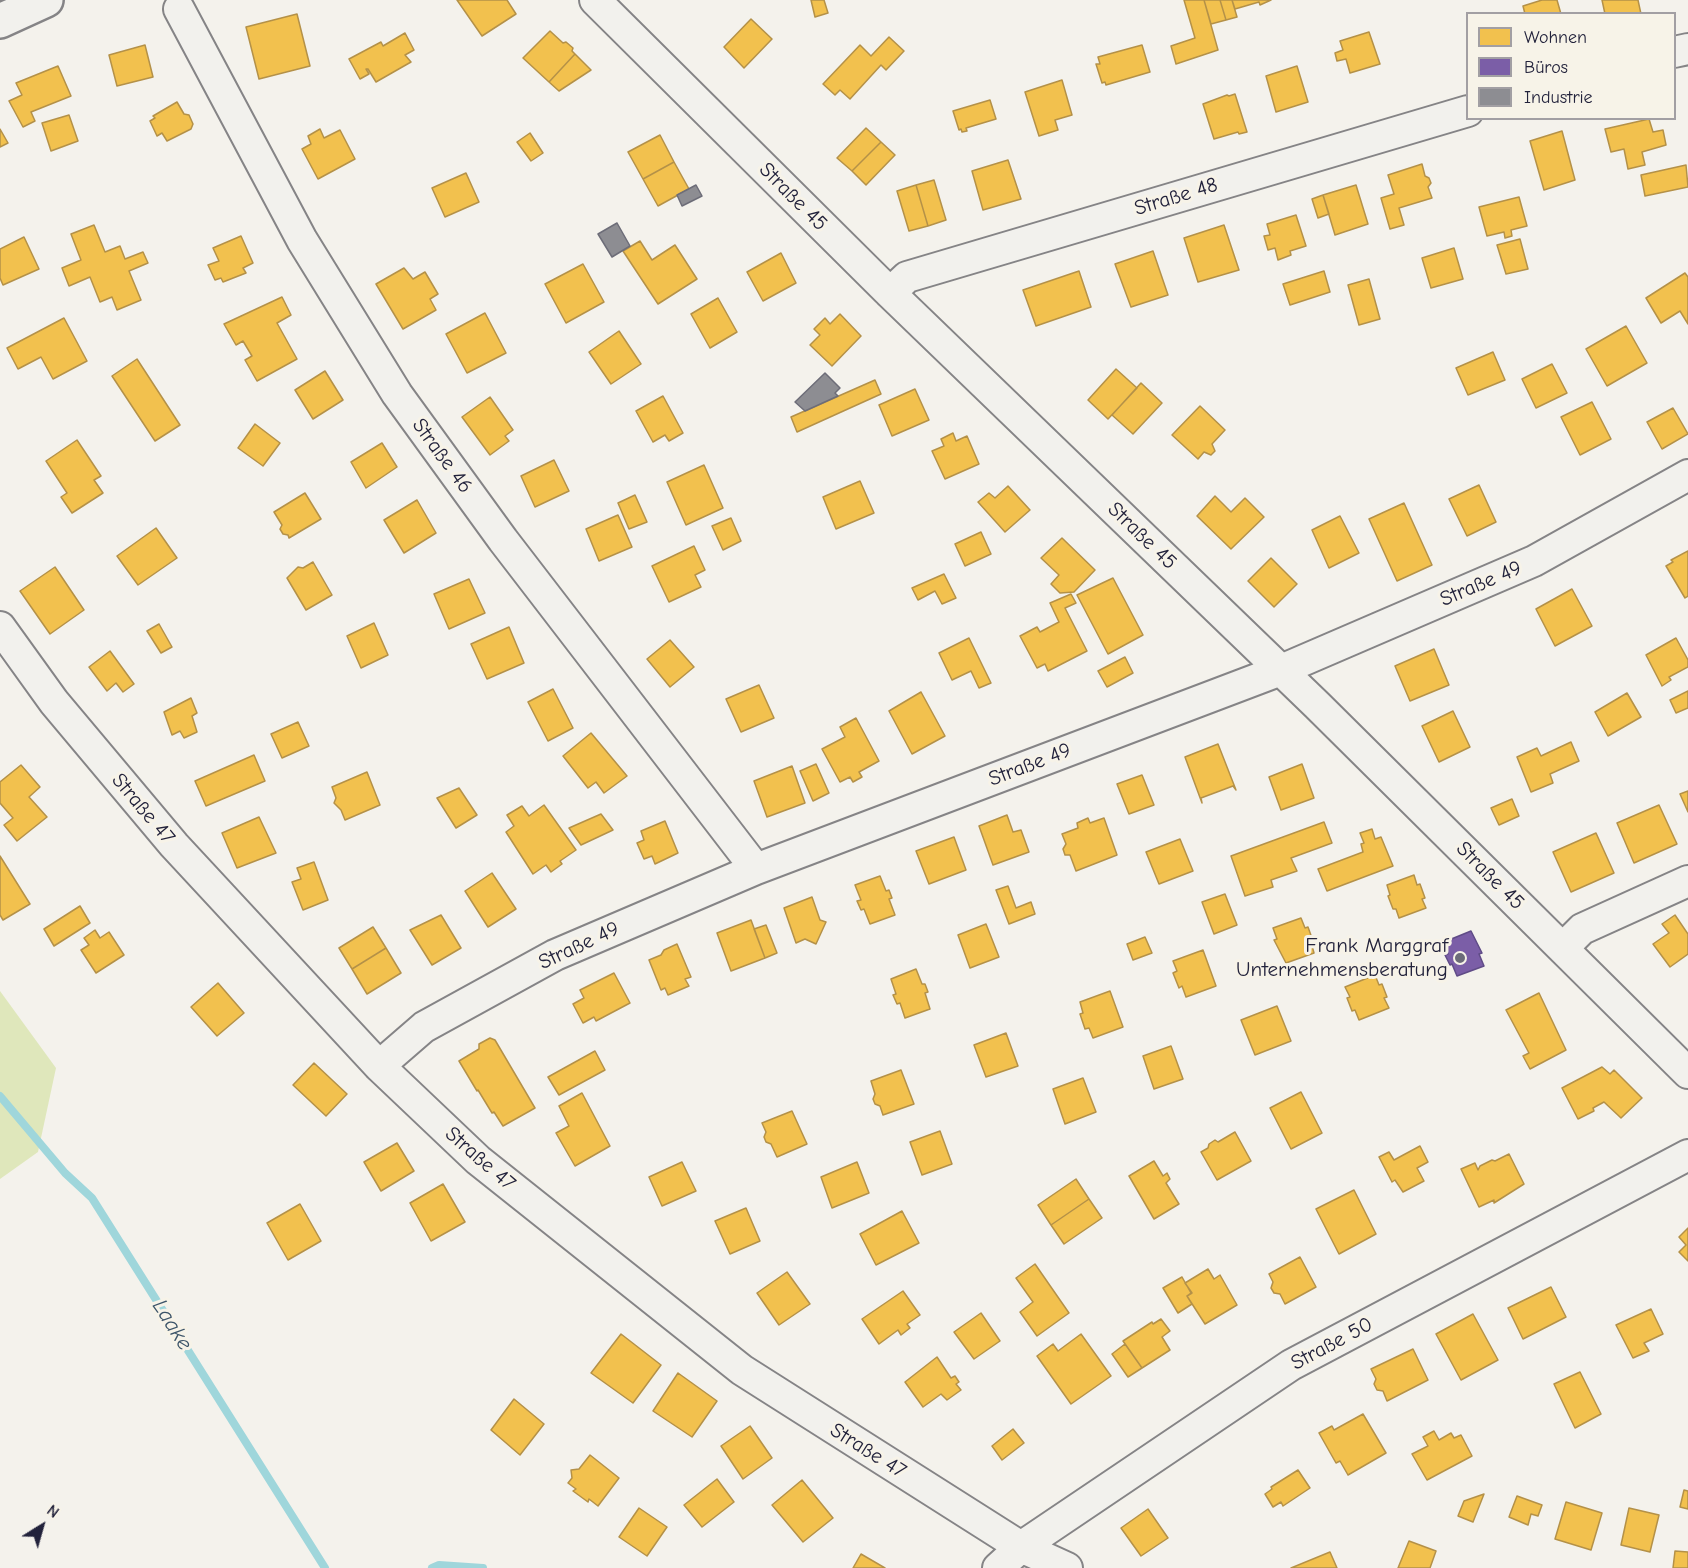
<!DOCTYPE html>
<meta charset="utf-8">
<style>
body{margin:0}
#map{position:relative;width:1688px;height:1568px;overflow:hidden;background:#f4f2ec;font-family:"Comic Neue",sans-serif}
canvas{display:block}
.legend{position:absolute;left:1466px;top:12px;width:210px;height:108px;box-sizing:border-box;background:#f7f3e8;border:2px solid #a29fa3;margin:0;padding:8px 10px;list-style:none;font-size:18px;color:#22223b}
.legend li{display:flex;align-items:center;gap:12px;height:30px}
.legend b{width:30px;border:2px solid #a29fa3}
.north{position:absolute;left:12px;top:1496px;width:60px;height:60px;-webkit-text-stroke:4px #f7f3e8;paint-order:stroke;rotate:37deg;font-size:16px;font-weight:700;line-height:24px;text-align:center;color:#22223b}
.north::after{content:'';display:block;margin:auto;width:21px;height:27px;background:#22223b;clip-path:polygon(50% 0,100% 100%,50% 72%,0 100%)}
</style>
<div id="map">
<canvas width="1688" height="1568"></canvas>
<ul class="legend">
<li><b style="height:16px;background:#f2c14e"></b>Wohnen</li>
<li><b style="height:16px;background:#7b5ea7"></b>Büros</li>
<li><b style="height:16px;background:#8d8d92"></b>Industrie</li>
</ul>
<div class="north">N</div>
</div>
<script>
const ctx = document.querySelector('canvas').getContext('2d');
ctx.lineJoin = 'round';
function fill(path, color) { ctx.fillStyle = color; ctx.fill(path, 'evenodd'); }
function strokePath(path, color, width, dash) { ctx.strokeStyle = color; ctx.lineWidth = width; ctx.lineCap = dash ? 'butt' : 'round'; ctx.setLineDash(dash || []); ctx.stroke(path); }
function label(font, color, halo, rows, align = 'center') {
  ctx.font = font + ' "Comic Neue",sans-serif'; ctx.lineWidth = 6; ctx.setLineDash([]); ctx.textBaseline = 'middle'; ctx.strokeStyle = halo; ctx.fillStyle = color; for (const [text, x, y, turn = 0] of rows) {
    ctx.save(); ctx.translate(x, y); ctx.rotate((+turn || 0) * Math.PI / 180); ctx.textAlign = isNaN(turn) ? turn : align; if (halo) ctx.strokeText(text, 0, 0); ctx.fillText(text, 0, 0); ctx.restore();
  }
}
fill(new Path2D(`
 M0,991l56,77 -18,84 -38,27z`), '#dfe7bb');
const homes = new Path2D(`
 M457,0h50l9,14 -34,22z
 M811,0h13l4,13 -13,4z
 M1184,0h20l14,50 -42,14 -5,-18 24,-8z
 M1204,0h16l6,20 -15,4z
 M1220,0h12l5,17 -11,3z
 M1232,0h39l-11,5 -1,-3 -24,7z
 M1542,0h15l4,14h-36l-2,-8z
 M1602,0h36l3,14h-36z
 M297,14l13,52 -51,13 -13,-52z
 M751,19l21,20 -28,29 -20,-21z
 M550,31l13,12 3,-1 7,6 -1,3 3,3 -26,28 -26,-24z
 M1369,32l11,32 -30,9 -4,-14 -9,2 -2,-8 8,-3 -3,-9z
 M405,33l9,17 -9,5 6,7 -35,20 -8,-13h-2l3,5 -9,5 -11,-20 32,-17 2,4z
 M889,37l15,14 -18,19 -5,-5 -31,34 -10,-9 -5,5 -12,-11 37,-39 11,11z
 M145,45l8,32 -36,9 -8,-31z
 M1142,45l8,27 -44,13 -1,-3 -3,1 -6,-19h4l-2,-7z
 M575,54l16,16 -32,21 -10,-9z
 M58,66l13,30 -40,16 4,9 -12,6 -14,-26 13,-6 -6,-12z
 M1297,66l11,36 -32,10 -10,-36z
 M1062,80l10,35 -17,5 3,10 -19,6 -14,-44z
 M1235,94l12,38 -8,2 -1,-2 -24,7 -11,-35 24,-9 2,1z
 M990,100l6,19 -30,9 1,3 -5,1 -1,-3 -2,1 -6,-19z
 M177,102l7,12 5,1 4,9 -2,5 -24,12 -5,-8 -5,3 -7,-15 5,-3 -2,-2z
 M69,115l9,26 -27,10 -9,-28z
 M1649,119l4,13 10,-2 3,15 -24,7 3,13 -17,4 -4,-20 -13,3 -6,-23z
 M866,128l15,14 -29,29 -15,-13z
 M0,129l8,14 -8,4z
 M320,129l4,9 16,-8 15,29 -37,20 -16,-30 9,-5 -3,-8z
 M1562,131l13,49 -31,10 -14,-49z
 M530,133l13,20 -12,8 -14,-19z
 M660,135l14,27 -31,17 -15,-27z
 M881,142l14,13 -29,30 -14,-14z
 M1008,160l13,39 -38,11 -11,-39z
 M674,162l15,27 -31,17 -15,-27z
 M1422,164l3,12 4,2 2,5 -3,4 4,11 -33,10 5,17 -14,4 -9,-31 13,-4 -6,-19z
 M1686,165l2,22 -43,9 -4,-21z
 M466,173l13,29 -34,15 -13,-29z
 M934,180l12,40 -18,6 -12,-41z
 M916,185l12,41 -19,5 -12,-40z
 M1356,185l12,39 -33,11 -12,-40z
 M1323,195l6,19 -11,4 -6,-19z
 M1519,197l8,29 -16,4 1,6 -7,2 -1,-6 -17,4 -8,-29z
 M1296,215l10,31 -16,5 1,4 -13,5 -3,-12 -7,2 -4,-14 6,-1 -3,-11z
 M94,225l11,27 15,-6 5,13 18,-7 5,11 -19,8 12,29 -24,10 -5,-13 -12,5 -10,-25 -21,9 -7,-18 19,-8 -10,-26z
 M1224,225l15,45 -41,12 -14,-44z
 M241,236l12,27 -10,5 3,5 -23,9 -2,-4 -6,2 -7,-15 11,-4 -6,-13z
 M24,237l15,32 -36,16 -3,-7v-29z
 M1520,239l8,30 -22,5 -9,-29z
 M640,241l12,19 23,-15 22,34 -39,25 -35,-53z
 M1454,248l9,31 -32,9 -9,-30z
 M1153,251l15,44 -37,12 -16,-43z
 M781,253l15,30 -33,18 -16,-29z
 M583,264l21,38 -38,21 -21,-39z
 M404,268l9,11 12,-7 13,22 -8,5 6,11 -33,19 -27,-45z
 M1079,271l12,36 -55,19 -13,-36z
 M1324,271l6,21 -40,13 -7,-21z
 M1685,273l3,4v47l-8,-13 -19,12 -15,-25z
 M1369,279l11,40 -21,6 -11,-40z
 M282,297l9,18 -14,8 20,36 -40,22 -12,-21 7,-4 -9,-15 -7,4 -12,-21z
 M718,298l19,34 -27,16 -19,-34z
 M485,313l21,40 -39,20 -21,-39z
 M840,314l21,22 -29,30 -22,-21 10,-10 -6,-6 11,-11 5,6z
 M64,318l23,43 -34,18 -12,-22 -23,12 -11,-21z
 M1626,326l21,37 -40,23 -21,-37z
 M619,331l22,33 -30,20 -22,-32z
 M1493,352l12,28 -37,15 -12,-27z
 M137,359l43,66 -25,16 -43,-65z
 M1552,364l15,29 -31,15 -14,-29z
 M1116,369l21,19 -29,31 -20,-19z
 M325,371l18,29 -30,19 -18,-29z
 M875,380l6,14 -84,38 -6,-15z
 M1141,383l21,20 -29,31 -21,-19z
 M915,389l14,31 -37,16 -13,-31z
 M663,396l20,37 -14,8 -4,-6 -12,7 -17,-31z
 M490,397l23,33 -8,6 4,5 -19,14 -28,-38z
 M1592,402l19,37 -31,16 -19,-38z
 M1200,406l25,24 -13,14 3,7 -4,4 -7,-3 -6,7 -26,-24z
 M1673,408l15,26 -26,15 -15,-27z
 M255,424l25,19 -17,23 -25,-18z
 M953,433l3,8 11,-5 12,28 -34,15 -13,-28 12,-5 -3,-7z
 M77,440l24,36 -7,4 9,13 -31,20 -11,-16 6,-4 -21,-32z
 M382,443l15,24 -31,21 -15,-26z
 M554,460l15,31 -34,16 -14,-31z
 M704,465l19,43 -37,17 -19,-43z
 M860,481l14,32 -38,16 -13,-32z
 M1479,485l17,37 -29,14 -18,-37z
 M1008,486l22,24 -25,22 -27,-30 11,-9 6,5z
 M305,493l16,26 -32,19 -1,-3 -5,-1 -3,-5 2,-4 -8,-13z
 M635,495l12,27 -18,7 -11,-26z
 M1215,496l16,16 14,-14 19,19 -33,32 -34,-33z
 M417,500l19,33 -32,20 -20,-33z
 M1404,503l28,62 -35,16 -28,-62z
 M618,515l14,32 -33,14 -13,-32z
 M1340,516l19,37 -30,15 -17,-38z
 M731,518l10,23 -18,9 -11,-24z
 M156,528l21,30 -39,27 -21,-29z
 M981,532l10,22 -26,12 -10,-22z
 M1062,538l33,32 -21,22 -14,1 -9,-9 8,-9 -18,-17z
 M694,546l11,24 -10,5 6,12 -32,15 -17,-36z
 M1688,551v45l-3,2 -19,-32 7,-4 -2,-2z
 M1271,558l26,26 -23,23 -26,-26z
 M313,562l19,33 -26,15 -19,-32 11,-11 5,1z
 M55,567l29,43 -34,24 -30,-43z
 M944,574l12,24 -14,6 -7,-13 -17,9 -6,-12z
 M1113,578l30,57 -35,19 -31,-59z
 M469,579l16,34 -36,16 -15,-35z
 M1572,589l20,37 -37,20 -19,-37z
 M1071,594l5,9 -11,5 22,43 -39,20 -3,-7 -8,4 -17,-32 17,-9 3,5 19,-10 -9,-19z
 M374,623l14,32 -27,13 -14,-32z
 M159,624l13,23 -11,6 -14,-22z
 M509,627l15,36 -37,16 -16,-35z
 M969,638l22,45 -12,5 -8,-17 -19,9 -13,-27z
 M1676,638l12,22v7l-19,10 2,3 -9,6 -16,-31z
 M670,640l24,27 -24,20 -23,-28z
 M1434,649l15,36 -39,16 -15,-35z
 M110,651l24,33 -11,8 -7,-9 -9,8 -18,-24z
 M1125,657l8,16 -26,14 -9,-16z
 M759,685l15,33 -33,14 -15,-33z
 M553,689l20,39 -25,13 -20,-39z
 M1688,691v17l-12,5 -6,-13z
 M921,692l24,44 -33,18 -23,-43z
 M1627,693l14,24 -33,19 -13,-24z
 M191,698l6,15 -5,3 5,16 -13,6 -4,-7 -8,4 -8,-23z
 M1453,711l17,36 -31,15 -17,-36z
 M856,718l23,43 -20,11 3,5 -9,5 -3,-5 -10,5 -18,-33 23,-12 -5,-10z
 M298,722l11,24 -27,12 -11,-24z
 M591,733l36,43 -23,17 -8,-11 -8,6 -25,-32z
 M1571,742l8,19 -29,13 3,9 -22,9 -14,-35 20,-9 4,8z
 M1218,744l18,46 -3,-4 -32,12 1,5 -17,-46z
 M254,755l11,26 -59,25 -11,-25z
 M816,764l13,29 -16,8 -13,-30z
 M1302,764l12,34 -33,12 -12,-33z
 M21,765l19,22 -11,10 18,20 -30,24 -13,-16 9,-7 -13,-15v-21z
 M792,766l13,37 -38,14 -13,-36z
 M367,772l13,33 -35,15 -4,-10 -7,-7 2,-5 -4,-11z
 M1142,775l12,30 -25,9 -12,-30z
 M459,788l18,27 -21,13 -19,-30z
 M1688,791v21l-8,-18z
 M1512,799l7,17 -20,9 -8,-17z
 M544,805l32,45 -16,11 2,3 -11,8 -5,-7 -13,9 -27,-42 8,-6 -7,-11 15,-9 7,10z
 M1659,805l18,39 -43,19 -17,-40z
 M601,814l12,16 -32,15 -12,-17z
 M1007,815l6,17 8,-2 8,22 -36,13 -14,-39z
 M259,817l17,36 -39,15 -15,-35z
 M1088,818l2,5 14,-5 13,37 -41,16 -6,-16h-5l-2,-6 3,-5 -4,-10 16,-6 -1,-5z
 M665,821l13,32 -23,11 -3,-8 -8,3 -7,-16 7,-3 -3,-9z
 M1324,822l8,21 -41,15 6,13 -26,9 2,7 -28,9 -14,-40z
 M1372,829l3,10 6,-2 12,29 -66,25 -9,-22 45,-17 -2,-8 3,-1 -4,-10z
 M1596,833l18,40 -43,19 -18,-40z
 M954,837l12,33 -37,14 -13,-33z
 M1180,839l13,32 -34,13 -13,-32z
 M0,856l30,48 -27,16 -3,-5z
 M314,862l14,38 -25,10 -11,-28 9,-3 -4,-11z
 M492,873l24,36 -28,18 -23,-36z
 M1414,875l3,10 3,-1 5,14 -3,1 4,9 -27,10 -3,-9h-3l-5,-13 2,-1 -3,-10z
 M880,876l6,15 3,-1 3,8 -3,1 6,16 -25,9 -6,-15 -3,1 -4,-9 4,-1 -6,-15z
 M1008,886l8,22 15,-6 4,12 -26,10 -13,-34z
 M1225,894l12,31 -23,9 -12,-32z
 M812,897l8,23 6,2 -10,22 -11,-5 -9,4 -12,-35z
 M80,906l10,17 -36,23 -10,-17z
 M441,915l20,33 -29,17 -22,-35z
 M1675,915l13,19v20l-18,13 -17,-23 16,-11 -7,-9z
 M1301,918l4,10 3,-1 5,14 -2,1 3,11 -28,10 -12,-23 3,-1 -4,-11z
 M751,920l14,38 -34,13 -14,-38z
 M986,924l13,33 -29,11 -12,-33z
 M766,925l11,28 -12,5 -11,-29z
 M373,927l13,21 -34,21 -13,-21z
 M95,930l5,8 9,-6 15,23 -28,18 -15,-23 8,-5 -5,-7z
 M1145,937l7,16 -19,7 -6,-16z
 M677,944l14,33 -6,2 4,7 -21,9 -3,-7 -4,2 -12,-30 12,-5 3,-5z
 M386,948l15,25 -34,21 -15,-25z
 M1203,950l13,36 -30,11 -4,-11 -3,2 -6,-15 4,-2 -4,-10z
 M916,969l6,15h3l3,8 -3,1 5,16 -25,9 -5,-15 -3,1 -4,-9 3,-1 -5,-15z
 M614,973l16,30 -34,18 -2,-4 -11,6 -10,-19 11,-6 -4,-8z
 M1375,975l4,10 3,-1 5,13 -3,1 5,10 -30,12 -4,-10 -3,1 -5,-13 3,-1 -5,-10z
 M218,983l26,30 -27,23 -26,-29z
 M1110,991l13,36 -30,11 -4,-10 -4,1 -5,-15 3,-1 -3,-11z
 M1539,993l27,57 -36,19 -7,-13 6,-3 -23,-43z
 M1277,1006l14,35 -36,14 -14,-35z
 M1006,1033l12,33 -32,11 -12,-32z
 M490,1038l5,2 40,68 -32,18 -9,-14 -2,1 -14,-23 -1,1 -18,-30 20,-12v-5z
 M1171,1046l12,33 -29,10 -11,-33z
 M595,1051l10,19 -46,25 -11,-18z
 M314,1063l33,31 -21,22 -33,-31z
 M1602,1067l8,7 4,-4 28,28 -21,20 -17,-16 -11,6 1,3 -16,8 -16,-31z
 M901,1070l13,34 -31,11 -3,-9 -5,-2 -2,-5 2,-5 -4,-13z
 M1083,1078l13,34 -31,12 -12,-35z
 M1301,1092l21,41 -31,16 -21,-41z
 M582,1093l28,53 -35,20 -19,-33 13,-7 -10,-20z
 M792,1111l15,33 -30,13 -6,-13 -5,-2 -2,-5 2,-5 -4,-9z
 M940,1131l12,33 -30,11 -12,-33z
 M1235,1132l16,29 -34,19 -16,-28 7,-4 1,-4 6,-4 3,2z
 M397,1143l17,28 -33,20 -17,-29z
 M1420,1146l8,16 -11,6 7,13 -21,11 -8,-12 -3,2 -13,-25 10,-5 5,8z
 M1509,1154l15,30 -30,19v-3l-15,7 -18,-38 14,-6 3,7 2,-4 12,-6 3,1z
 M1154,1161l9,15 4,-3 3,6 -4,4 13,21 -25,15 -25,-43z
 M682,1162l14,29 -34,15 -13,-29z
 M857,1162l12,31 -37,15 -11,-31z
 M1076,1179l13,20 -38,26 -13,-20z
 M443,1184l22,38 -34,19 -21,-38z
 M1354,1190l22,44 -37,20 -23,-45z
 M1089,1199l13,19 -38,26 -13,-19z
 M300,1204l21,37 -33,19 -21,-37z
 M746,1208l14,33 -30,13 -15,-33z
 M902,1211l17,32 -43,22 -16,-31z
 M1688,1228v33l-9,-9 7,-7 -7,-8z
 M1300,1257l16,30 -31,17 -5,-10 -6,-1 -3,-5 2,-6 -4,-8z
 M1035,1264l34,49 -32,23 -17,-24 13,-10 -17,-24z
 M1208,1269l6,10 6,-4 17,30 -32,19 -18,-28 5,-3 -7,-10z
 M787,1272l23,32 -31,21 -22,-32z
 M1182,1277l9,16 -4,3 5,8 -14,9 -15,-25z
 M1551,1287l15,30 -43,22 -15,-31z
 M903,1291l17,24 -13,9 3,4 -9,7 -3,-5 -19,14 -17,-25z
 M1651,1309l12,25 -19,9 5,8 -16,7 -17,-33z
 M981,1313l19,28 -26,18 -20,-27z
 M1473,1314l25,46 -37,20 -25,-46z
 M1161,1319l9,12 -8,6 8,13 -28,18 -19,-27 29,-19 1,2z
 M621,1334l40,31 -28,38 -42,-30z
 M1081,1334l30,42 -40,28 -34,-48 16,-12 5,7z
 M1125,1344l17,24 -14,9 -16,-23z
 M1413,1349l15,31 -41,21 -4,-10 -6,-1 -3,-6 2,-5 -5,-10z
 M937,1357l14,21 4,-2 4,6 -3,2 5,6 -14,10 -6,-6 -18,13 -18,-25z
 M1580,1372l21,42 -26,14 -21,-44z
 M678,1373l39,28 -25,36 -39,-26z
 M514,1399l30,25 -24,31 -29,-25z
 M1363,1414l23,39 -38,22 -8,-14 -4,2 -17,-30 13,-7 2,4z
 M750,1426l22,32 -29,21 -22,-33z
 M1013,1429l11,14 -22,17 -10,-14z
 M1434,1431l5,9 12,-7 3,5 7,-3 11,21 -45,24 -15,-26 16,-8 -5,-9z
 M590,1455l29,23 -21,28 -9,-7 -1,3 -15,-11 3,-2 -8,-6 4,-5 -1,-8 8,-1z
 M1298,1470l12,18 -27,18 -2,-4 -8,5 -8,-13 7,-5 -1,-2z
 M717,1479l17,23 -32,25 -18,-22z
 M802,1480l31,38 -30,24 -31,-37z
 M1684,1490l4,1v18l-8,-2z
 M1484,1494l-11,28 -15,-6 6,-15z
 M1517,1496l25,9 -4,11 -7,-2 -3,11 -19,-8z
 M1566,1502l36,11 -11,37 -36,-11z
 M639,1508l28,19 -20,29 -28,-19z
 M1629,1508l30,7 -9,37 -29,-7z
 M1148,1509l20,29 -27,18 -20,-28z
 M1409,1541l27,10 -6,17h-32z
 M1675,1551l13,1v16h-15z
 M1330,1552l7,16h-46z
 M861,1554l24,14h-32z`);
fill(homes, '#f2c14e');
strokePath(homes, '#b49148', 1.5);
const offices = new Path2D(`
 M1471,931l11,22 -3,1 5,12 -27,10 -5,-12 -2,1 -5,-10 3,-1 -4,-12z`);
fill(offices, '#7b5ea7');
strokePath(offices, '#604c87', 1.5);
const industry = new Path2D(`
 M696,185l6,11 -20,10 -5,-11z
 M617,223l13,23 -18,11 -14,-23z
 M825,373l15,15 -5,5 3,3 -33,15 -10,-9z`);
fill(industry, '#8d8d92');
strokePath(industry, '#6d6d78', 1.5);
strokePath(new Path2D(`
 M0,1096l65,77 27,25 233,370
 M432,1568l7,-3 44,3`), '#9fd6db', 8);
const minor = new Path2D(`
 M595,0l295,293 427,412 371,368
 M179,9l123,231 95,154 106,146 253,329
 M1674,52l14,-3
 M890,293l17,-16 561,-166
 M0,627l54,75 120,143 205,221 99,94 264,210 279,177 46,21
 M1563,948l19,-19 106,-48
 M379,1066l45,-39 131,-72 201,-86 525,-199 253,-109 154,-86
 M998,1568l23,-21 270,-182 397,-210`);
const secondary = new Path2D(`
 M0,21l46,-21`);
strokePath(minor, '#858486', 34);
strokePath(secondary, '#858486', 38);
strokePath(minor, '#f2f1ed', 30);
strokePath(secondary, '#f2f1ed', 33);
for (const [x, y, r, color] of [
 [1460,958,6,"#6c6b79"]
]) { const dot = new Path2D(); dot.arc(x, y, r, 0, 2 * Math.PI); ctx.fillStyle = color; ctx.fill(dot); strokePath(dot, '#f7f3e8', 2); }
label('21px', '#22223b', '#f7f3e8', [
 ["Straße 45",793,197,45],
 ["Straße 48",1176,197,-17],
 ["Straße 46",442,456,54],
 ["Straße 45",1142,536,44],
 ["Straße 49",1481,584,-23],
 ["Straße 49",1030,765,-21],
 ["Straße 47",143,809,50],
 ["Straße 45",1490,876,45],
 ["Straße 49",579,946,-25],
 ["Straße 47",480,1159,41],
 ["Straße 50",1332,1344,-28],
 ["Straße 47",868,1451,32]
]);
label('21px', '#22223b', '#f7f3e8', [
 ["Frank Marggraf",1448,946],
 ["Unternehmensberatung",1448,970]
], 'right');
label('italic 22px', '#3c5469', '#f7f3e8', [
 ["Laake",172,1325,58]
]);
</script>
